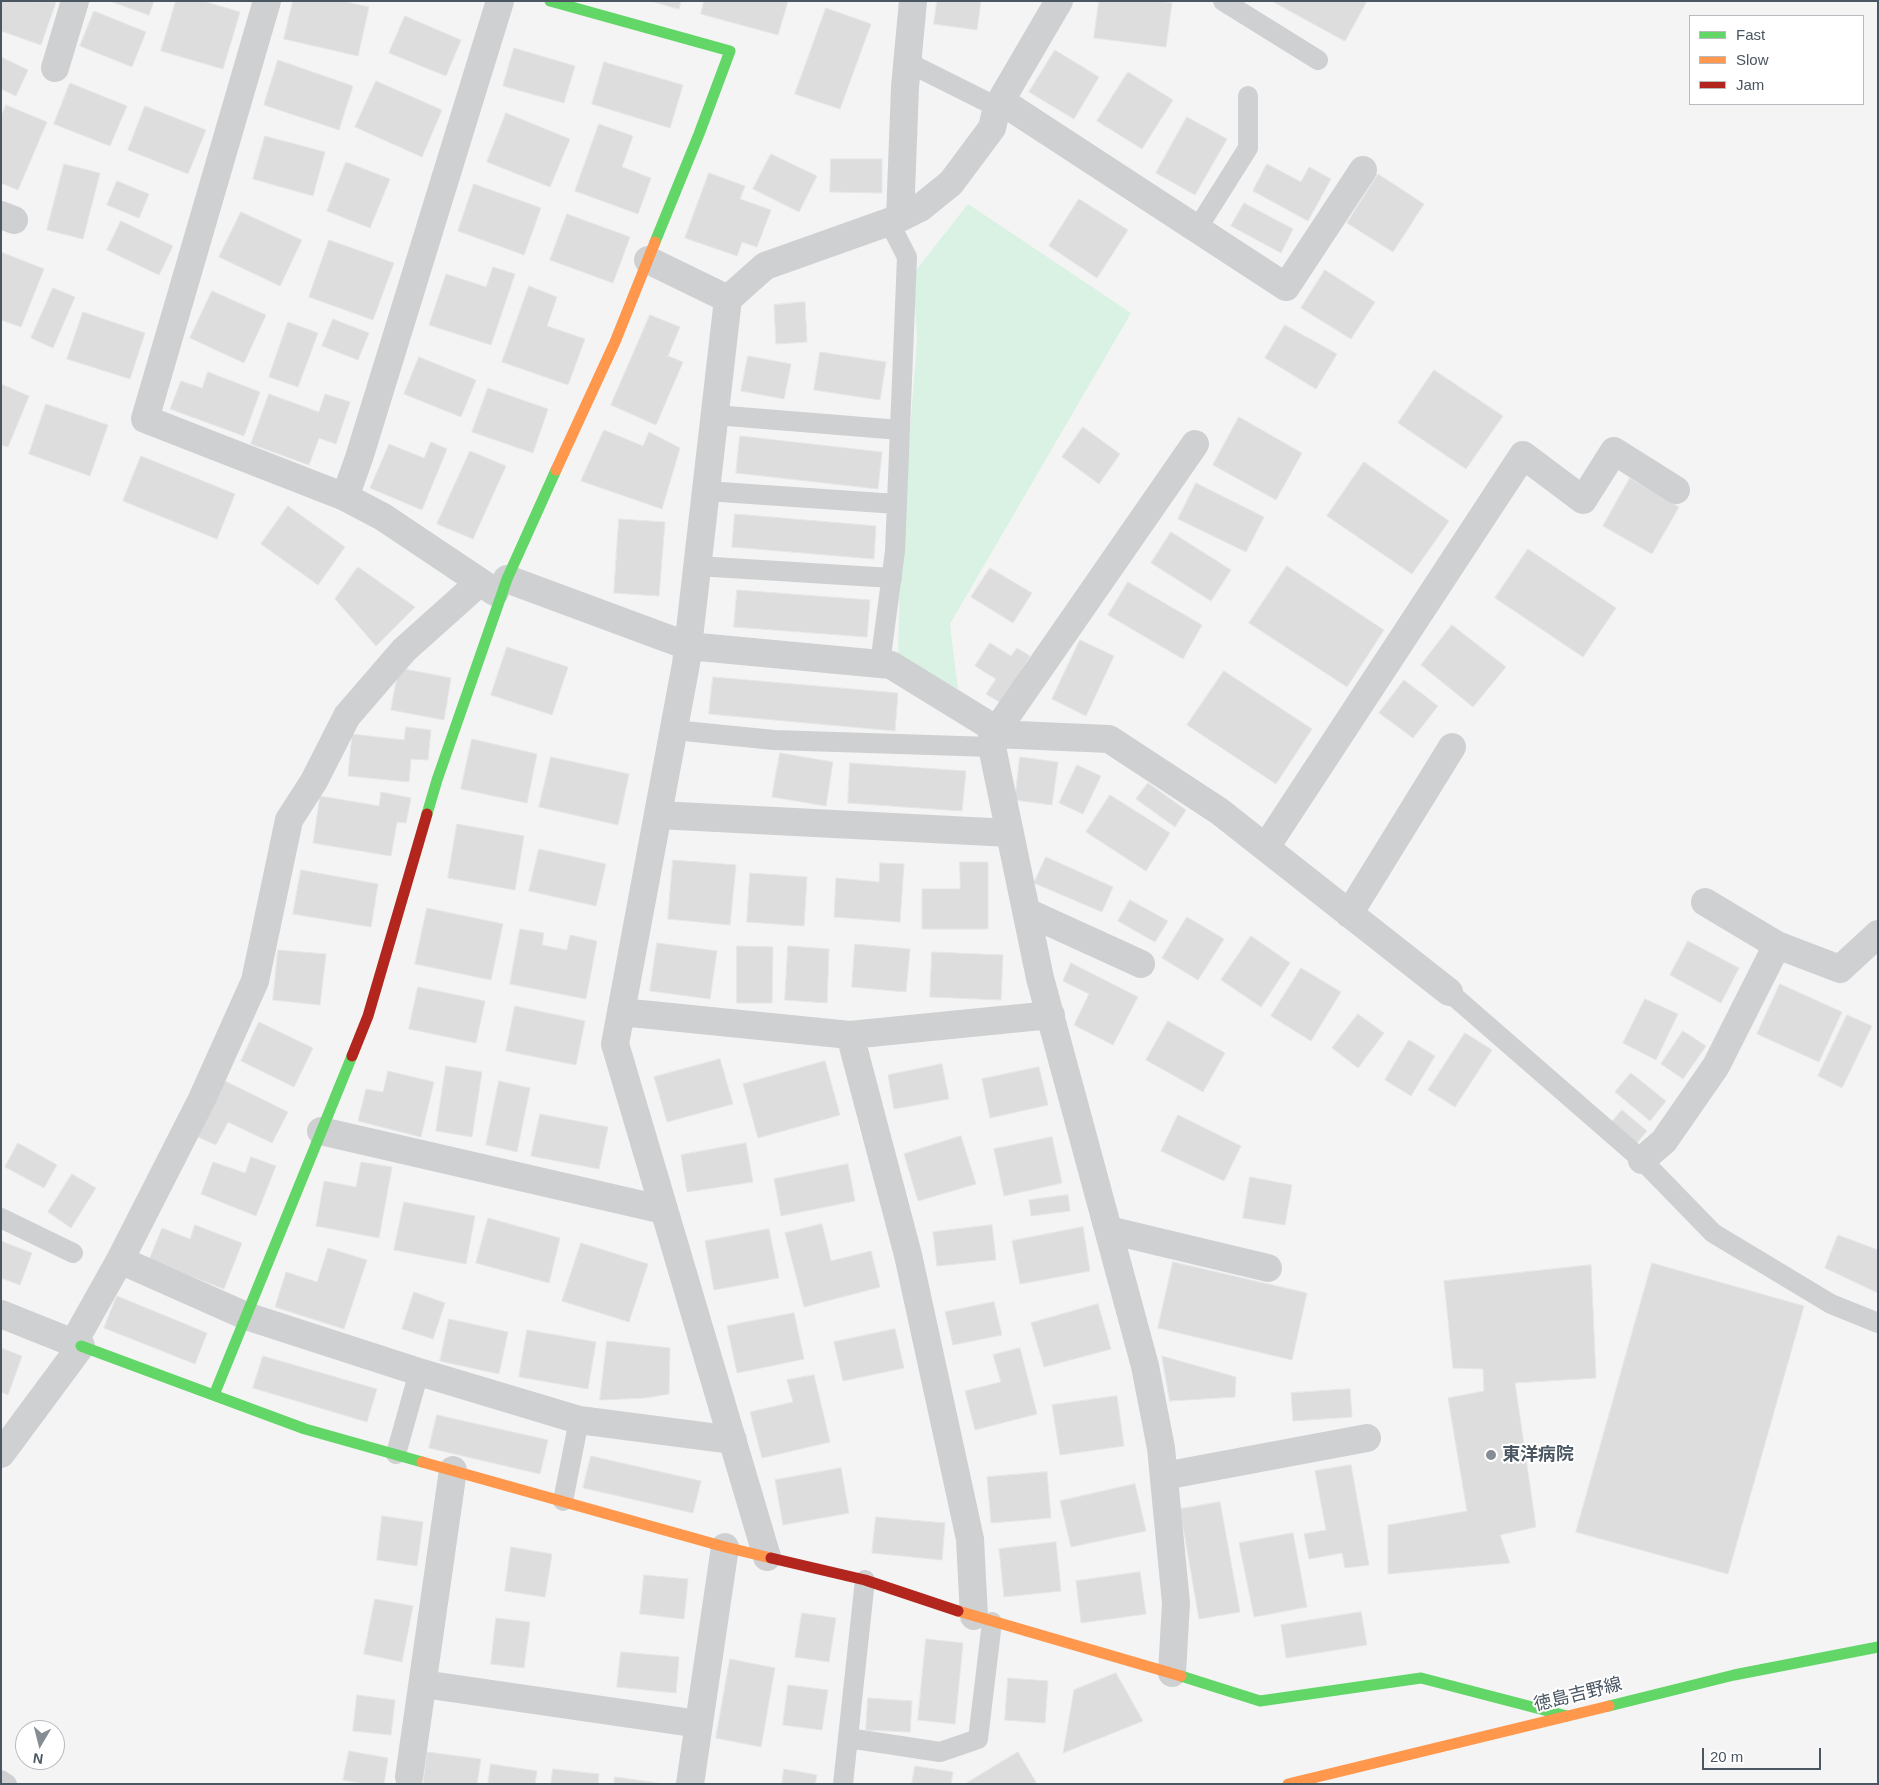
<!DOCTYPE html>
<meta charset="utf-8">
<style>
body{margin:0}
#map{position:relative;width:1879px;height:1785px;overflow:hidden;background:#f4f4f4;font-family:Arial,sans-serif}
canvas{display:block}
.frame{position:absolute;inset:0;border:2px solid #4a5661;pointer-events:none}
.legend{position:absolute;left:1689px;top:15px;width:175px;height:90px;box-sizing:border-box;background:#fff;border:1px solid #b7bbc0;margin:0;padding:6px 9px;list-style:none;font-size:15px;color:#4a5661}
.legend li{display:flex;align-items:center;gap:10px;height:25px}
.legend b{width:25px;border:1px solid #b7bbc0}
.north{position:absolute;left:15px;top:1720px;width:50px;height:50px;box-sizing:border-box;background:#fff;border:1px solid #b7bbc0;border-radius:50%;rotate:188deg;font-size:14px;font-weight:700;line-height:20px;text-align:center;color:#4a5661}
.north::after{content:'';display:block;margin:auto;width:18px;height:22px;background:#868d94;clip-path:polygon(50% 0,100% 100%,50% 72%,0 100%)}
.scale{position:absolute;left:1702px;top:1748px;width:119px;height:22px;box-sizing:border-box;border:2px solid #4a5661;border-top:0;padding-left:6px;font-size:15px;line-height:18px;white-space:nowrap;color:#4a5661;-webkit-text-stroke:4px #fff;paint-order:stroke}
</style>
<div id="map">
<canvas width="1879" height="1785"></canvas>
<div class="frame"></div>
<ul class="legend">
<li><b style="height:6px;background:#63d668"></b>Fast</li>
<li><b style="height:6px;background:#ff974d"></b>Slow</li>
<li><b style="height:6px;background:#b3261e"></b>Jam</li>
</ul>
<div class="north">N</div>
<div class="scale">20 m</div>
</div>
<script>
const ctx = document.querySelector('canvas').getContext('2d');
ctx.lineJoin = 'round';
function fill(path, color) { ctx.fillStyle = color; ctx.fill(path, 'evenodd'); }
function strokePath(path, color, width, dash) { ctx.strokeStyle = color; ctx.lineWidth = width; ctx.lineCap = dash ? 'butt' : 'round'; ctx.setLineDash(dash || []); ctx.stroke(path); }
function label(font, color, halo, rows, align = 'center') {
  ctx.font = font + ' Arial,"Noto Sans JP",sans-serif'; ctx.lineWidth = 4; ctx.setLineDash([]); ctx.textBaseline = 'middle'; ctx.strokeStyle = halo; ctx.fillStyle = color; for (const [text, x, y, turn = 0] of rows) {
    ctx.save(); ctx.translate(x, y); ctx.rotate((+turn || 0) * Math.PI / 180); ctx.textAlign = isNaN(turn) ? turn : align; if (halo) ctx.strokeText(text, 0, 0); ctx.fillText(text, 0, 0); ctx.restore();
  }
}
fill(new Path2D(`
 M968,204l163,109 -181,311 8,65 -60,-29 2,-96 17,-225 -4,-65z`), '#d9f2e3');
const building = new Path2D(`
 M1,1l55,1 -15,43 -40,-14z
 M110,1h44l-5,14z
 M176,1h27l37,11 -17,57 -62,-18z
 M293,1h50l26,6 -11,49 -74,-17z
 M651,1h30l-2,8z
 M704,1h84l-10,34 -77,-21z
 M937,1h44l-4,29 -43,-6z
 M1099,1h60l13,2 -6,44 -72,-9z
 M1272,1h95l-22,40z
 M826,8l45,16 -31,85 -45,-15z
 M94,11l52,21 -14,35 -52,-21z
 M405,16l56,24 -15,36 -57,-23z
 M514,48l61,18 -11,37 -61,-17z
 M1055,50l44,27 -25,42 -45,-27z
 M1,57l27,13 -12,26 -15,-7z
 M278,60l75,26 -14,44 -75,-25z
 M604,62l79,23 -13,43 -78,-24z
 M1128,72l45,28 -31,49 -45,-28z
 M376,81l66,29 -20,47 -67,-30z
 M70,83l57,23 -17,40 -56,-22z
 M6,105l41,17 -29,68 -17,-7v-66z
 M145,106l61,24 -18,44 -60,-24z
 M506,113l64,26 -20,48 -63,-25z
 M1187,117l40,22 -32,56 -39,-22z
 M599,124l34,12 -11,31 29,11 -13,36 -63,-23z
 M265,136l60,16 -12,44 -60,-17z
 M771,154l46,22 -18,36 -46,-23z
 M831,159h51v34l-52,-1z
 M346,162l44,17 -20,49 -43,-17z
 M64,164l36,9 -17,66 -36,-9z
 M1267,164l34,18 8,-15 22,12 -23,42 -55,-30z
 M709,173l36,13 -5,13 31,11 -14,37 -15,-5 -5,14 -52,-18z
 M1378,174l46,30 -31,48 -46,-29z
 M117,181l32,13 -10,24 -32,-13z
 M474,184l67,24 -17,47 -66,-24z
 M1079,199l49,31 -31,48 -48,-32z
 M1244,203l49,26 -12,24 -50,-27z
 M241,212l61,28 -22,46 -61,-29z
 M567,214l63,23 -17,46 -63,-23z
 M121,221l52,25 -14,29 -52,-25z
 M329,240l65,23 -21,57 -64,-23z
 M1,252l43,17 -23,58 -20,-7z
 M493,267l22,7 -24,71 -62,-20 17,-51 40,13z
 M1325,270l50,32 -24,37 -50,-31z
 M529,286l28,11 -10,29 38,13 -17,46 -66,-23z
 M53,288l22,9 -22,51 -22,-10z
 M212,291l54,24 -22,48 -54,-25z
 M805,302l2,40 -31,2 -2,-39z
 M83,312l62,21 -15,46 -63,-20z
 M650,315l30,12 -12,29 15,6 -27,63 -45,-20z
 M333,319l36,14 -11,27 -36,-14z
 M288,322l30,11 -20,54 -29,-10z
 M1285,325l52,29 -21,35 -51,-31z
 M820,352l66,10 -6,38 -66,-10z
 M748,356l43,8 -7,35 -43,-8z
 M419,357l57,23 -15,37 -57,-23z
 M1434,370l69,46 -37,53 -68,-46z
 M208,372l52,20 -16,44 -74,-27 11,-28 21,7z
 M1,384l28,12 -21,51 -7,-2z
 M488,388l60,21 -15,44 -61,-21z
 M269,394l50,18 6,-18 25,8 -14,42 -17,-6 -10,27 -58,-21z
 M46,404l62,21 -18,51 -61,-22z
 M1239,417l63,36 -26,47 -63,-35z
 M1083,427l37,27 -21,30 -37,-27z
 M604,430l39,16 6,-14 31,16 -18,61 -81,-28z
 M740,436l142,16 -4,37 -142,-16z
 M431,442l16,7 -25,61 -52,-22 19,-44 35,14z
 M470,451l36,15 -33,73 -36,-15z
 M141,456l94,38 -18,45 -94,-38z
 M1364,462l85,59 -37,53 -85,-58z
 M1630,478l49,29 -27,47 -49,-28z
 M1196,483l68,34 -18,35 -68,-33z
 M288,506l57,41 -27,38 -57,-41z
 M735,514l141,12 -2,33 -142,-12z
 M619,519l46,3 -6,74 -45,-3z
 M1171,532l60,38 -20,31 -60,-38z
 M1528,549l88,59 -33,49 -88,-59z
 M1287,566l97,64 -37,57 -98,-64z
 M358,567l57,40 -39,39 -41,-47z
 M990,568l42,25 -19,30 -42,-26z
 M1128,582l74,43 -19,34 -75,-44z
 M737,590l133,10 -3,37 -133,-10z
 M1452,625l54,42 -33,40 -52,-42z
 M1080,640l34,16 -28,60 -34,-17z
 M990,643l21,13 6,-8 13,8 -29,47 -15,-9 10,-15 -21,-13z
 M507,647l61,20 -16,48 -61,-20z
 M399,668l52,10 -7,42 -53,-10z
 M1224,671l88,58 -36,55 -89,-59z
 M713,677l185,16 -3,38 -186,-17z
 M1404,680l34,26 -25,32 -34,-25z
 M406,727l25,3 -3,30 -17,-1 -2,23 -61,-6 4,-42 52,6z
 M472,739l65,15 -10,49 -66,-14z
 M780,753l53,9 -7,44 -54,-9z
 M551,757l78,17 -11,51 -79,-18z
 M1020,757l38,5 -6,43 -37,-5z
 M850,763l116,8 -4,40 -114,-8z
 M1077,765l24,11 -18,38 -24,-11z
 M1148,783l38,27 -11,17 -39,-28z
 M381,792l30,6 -5,25 -9,-1 -6,34 -78,-13 7,-47 59,10z
 M1110,795l60,38 -24,38 -60,-39z
 M457,824l67,12 -9,54 -67,-12z
 M539,849l67,15 -10,42 -67,-15z
 M1046,857l67,30 -11,25 -68,-29z
 M673,860l63,5 -6,60 -62,-6z
 M960,862h28v67h-66v-40h38z
 M880,863l24,1 -4,58 -66,-5 2,-39 43,4z
 M301,870l77,14 -7,43 -78,-13z
 M750,873l57,4 -3,49 -57,-4z
 M1130,900l38,21 -13,21 -37,-21z
 M427,908l76,16 -12,56 -76,-16z
 M1187,917l37,22 -26,41 -36,-22z
 M520,929l24,4 -2,12 25,5 3,-15 27,6 -11,58 -76,-15z
 M1251,936l39,27 -29,44 -40,-27z
 M1688,941l51,27 -18,35 -51,-28z
 M657,943l60,8 -7,48 -60,-8z
 M855,944l55,5 -4,43 -54,-5z
 M737,946l36,1 -1,56h-35z
 M788,946l41,3 -2,54 -42,-3z
 M278,950l48,4 -6,51 -47,-5z
 M932,952l71,3 -2,45 -71,-3z
 M1071,963l67,34 -25,48 -39,-20 15,-31 -26,-13z
 M1301,968l40,24 -30,49 -40,-25z
 M1780,984l62,28 -23,50 -62,-28z
 M418,987l67,14 -9,42 -67,-14z
 M1645,999l33,15 -22,46 -33,-17z
 M515,1006l70,15 -9,44 -70,-14z
 M1358,1014l26,19 -26,35 -26,-20z
 M1847,1015l25,11 -30,62 -24,-12z
 M1168,1021l57,32 -22,39 -57,-32z
 M259,1022l54,26 -19,39 -53,-26z
 M1683,1031l23,15 -23,33 -22,-15z
 M1465,1033l27,17 -37,57 -27,-17z
 M1409,1040l26,16 -24,40 -26,-16z
 M720,1059l13,45 -66,18 -13,-45z
 M825,1061l15,54 -82,23 -15,-54z
 M942,1064l7,35 -55,10 -6,-34z
 M446,1066l36,6 -10,65 -36,-6z
 M1039,1067l9,38 -58,13 -8,-39z
 M388,1071l46,11 -13,55 -63,-16 8,-32 17,3z
 M1631,1073l35,28 -16,20 -35,-29z
 M225,1081l63,31 -16,31 -44,-21 -12,23 -18,-8z
 M499,1081l31,7 -13,64 -31,-7z
 M1622,1110l25,21 -11,13 -25,-21z
 M540,1114l68,13 -9,42 -68,-13z
 M1178,1115l63,31 -17,35 -63,-30z
 M961,1136l15,48 -58,17 -14,-47z
 M1052,1137l10,46 -58,13 -10,-47z
 M18,1143l39,22 -13,23 -39,-21z
 M746,1143l7,39 -66,10 -6,-37z
 M251,1157l25,9 -20,50 -55,-22 12,-32 32,11z
 M361,1162l31,5 -13,71 -63,-12 8,-45 32,6z
 M848,1164l7,37 -74,15 -7,-37z
 M72,1174l24,14 -25,40 -23,-16z
 M1250,1177l42,8 -7,40 -42,-7z
 M1068,1195l2,16 -39,5 -2,-16z
 M404,1202l71,14 -9,48 -72,-14z
 M488,1218l72,20 -11,45 -73,-20z
 M822,1224l9,37 40,-10 9,36 -76,20 -19,-74z
 M195,1225l47,18 -18,46 -75,-29 13,-32 28,11z
 M992,1225l4,35 -59,6 -4,-34z
 M1083,1227l7,44 -70,13 -8,-43z
 M769,1229l10,49 -65,12 -9,-49z
 M1838,1235l40,15v43l-53,-25z
 M1,1241l31,12 -12,32 -19,-7z
 M581,1243l67,21 -19,58 -67,-21z
 M328,1248l39,12 -23,69 -69,-22 11,-35 31,10z
 M1173,1262l134,31 -15,67 -134,-32z
 M1652,1263l152,43 -76,268 -152,-42z
 M1591,1265l5,113 -81,5 21,144 -36,8 10,28 -122,11v-49l79,-14 -19,-113 36,-7 -1,-22 -30,-1 -9,-87z
 M414,1292l31,11 -12,36 -31,-10z
 M117,1296l90,37 -12,31 -91,-36z
 M994,1302l8,33 -49,10 -8,-33z
 M1098,1304l13,45 -67,18 -13,-44z
 M794,1313l10,46 -67,14 -10,-47z
 M449,1319l59,13 -9,42 -59,-13z
 M895,1329l9,39 -61,13 -9,-39z
 M527,1330l69,12 -8,47 -69,-12z
 M607,1341l63,7 -1,46 -24,4 -45,2z
 M1,1348l21,8 -14,39 -7,-3z
 M1020,1348l17,66 -62,16 -10,-39 36,-9 -8,-27z
 M263,1356l114,33 -10,33 -114,-34z
 M1162,1356l74,21 -1,20 -65,4z
 M814,1375l16,67 -68,16 -12,-46 43,-10 -6,-22z
 M1350,1389l2,28 -59,4 -2,-28z
 M1117,1396l7,50 -64,9 -8,-50z
 M437,1415l111,25 -8,34 -111,-26z
 M591,1456l110,25 -8,32 -110,-25z
 M1351,1465l18,100 -24,3 -3,-15 -33,6 -5,-25 22,-4 -11,-59z
 M841,1468l8,45 -66,12 -8,-45z
 M1047,1472l4,46 -60,5 -4,-46z
 M1135,1484l11,47 -75,16 -11,-46z
 M1220,1502l20,110 -41,7 -19,-110z
 M382,1516l41,6 -6,44 -40,-6z
 M876,1517l69,6 -3,37 -70,-7z
 M1293,1533l14,74 -53,10 -15,-74z
 M1056,1542l5,49 -57,6 -5,-48z
 M511,1547l41,7 -7,43 -40,-6z
 M1140,1572l6,42 -65,9 -5,-42z
 M644,1575l44,4 -4,40 -44,-5z
 M375,1599l38,7 -11,56 -38,-8z
 M1361,1612l6,33 -81,13 -5,-33z
 M802,1613l34,5 -7,44 -34,-5z
 M496,1618l34,4 -6,46 -33,-4z
 M926,1639l37,4 -8,81 -37,-4z
 M621,1652l58,5 -3,36 -59,-6z
 M730,1659l45,9 -14,79 -45,-9z
 M1116,1673l27,48 -80,32 11,-63z
 M1008,1678l40,3 -3,42 -40,-3z
 M788,1685l40,5 -6,40 -39,-5z
 M357,1695l38,5 -4,35 -38,-4z
 M868,1698l44,3 -2,31 -44,-2z
 M349,1751l39,7 -4,26h-19l-22,-4z
 M427,1752l54,7 -4,25h-54z
 M1018,1752l18,30 -2,2h-69z
 M491,1764l46,7 -2,13h-47z
 M915,1766l38,6 -2,12h-39z
 M553,1769l46,5 -1,10h-47z
 M784,1769l33,6 -2,9h-33z
 M615,1777l43,6v1h-44z`);
fill(building, '#ddddde');
strokePath(building, '#e5e6e7', 1);
strokePath(new Path2D(`
 M1223,1l95,59
 M907,62l90,45
 M1197,229l51,-81v-52
 M715,415l185,15
 M706,491l191,13
 M697,566l195,12
 M880,664l15,-113 12,-294 -18,-35
 M674,730l100,10 218,7
 M1449,992l193,168 71,73 118,71 47,19
 M1,1218l72,35
 M396,1454l23,-82
 M563,1501l16,-81
 M848,1738l92,14 38,-13 14,-117
 M1,1780l6,4
 M843,1784l22,-204`), '#ced0d2', 20);
strokePath(new Path2D(`
 M267,1l-122,418 200,78 38,20 112,75
 M55,68l20,-67
 M1001,101l285,186 77,-117
 M1,215l13,5
 M900,218l5,-131 8,-86
 M648,260l80,39 -42,365 -71,380 152,513
 M728,299l37,-33 135,-48 20,-10 31,-25 41,-55 5,-21 62,-106
 M1195,444l-201,290 115,5 110,72 230,181
 M345,497l14,-39 141,-457
 M507,579l181,67 203,19 96,59 7,10 -2,13 48,231 105,388 16,82 15,155 -4,70
 M658,815l352,18
 M1266,847l257,-392 60,45 31,-49 62,39
 M1705,902l72,43 63,24 38,-35
 M1027,912l114,52
 M1349,914l103,-167
 M621,1012l229,23 201,-20
 M850,1035l58,220 62,284 4,77
 M321,1131l343,79
 M1642,1160l22,-19 52,-75 61,-121
 M1109,1230l159,38
 M120,1260l126,56 173,56 160,48 154,20
 M1,1314l80,32 -80,108
 M74,1342l46,-82 82,-161 53,-118 34,-161 25,-39 33,-65 57,-66 76,-68
 M1164,1476l203,-38
 M423,1684l276,40
 M409,1777l44,-307
 M690,1784l35,-237`), '#ced0d2', 28);
strokePath(new Path2D(`
 M550,1l180,50 -31,83 -44,108
 M427,814l10,-34 70,-201 49,-109
 M81,1346l224,83 117,33
 M214,1395l138,-339
 M1181,1676l79,25 161,-23 146,38
 M1609,1706l125,-31 144,-28`), '#63d668', 11);
strokePath(new Path2D(`
 M556,470l59,-128 40,-100
 M422,1462l303,85 46,11
 M958,1611l223,65
 M1288,1784l321,-78`), '#ff974d', 11);
strokePath(new Path2D(`
 M352,1056l16,-40 59,-202
 M771,1558l94,22 93,31`), '#b3261e', 11);
for (const [x, y, r, color] of [
 [1491,1455,6,"#868d94"]
]) { const dot = new Path2D(); dot.arc(x, y, r, 0, 2 * Math.PI); ctx.fillStyle = color; ctx.fill(dot); strokePath(dot, '#fff', 2); }
label('bold 18px', '#4a5661', '#fff', [
 ["東洋病院",1502,1455]
], 'left');
label('18px', '#4a5661', '#fff', [
 ["徳島吉野線",1578,1695,-14]
]);
</script>
